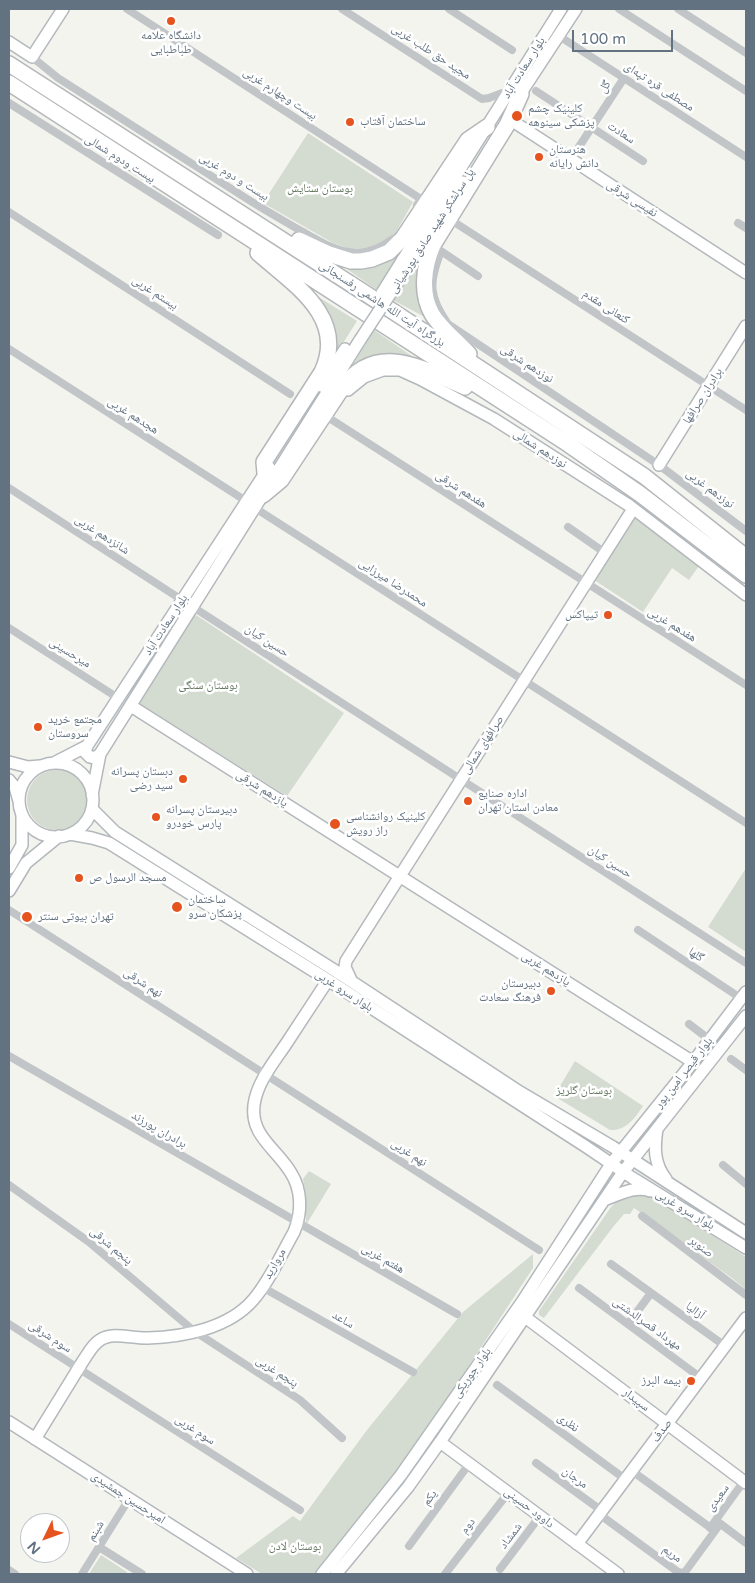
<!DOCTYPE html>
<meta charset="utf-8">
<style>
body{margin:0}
#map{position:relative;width:755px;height:1583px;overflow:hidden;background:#f4f4ef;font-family:"Varela Round",sans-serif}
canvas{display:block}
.frame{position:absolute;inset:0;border:10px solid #627281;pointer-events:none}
.north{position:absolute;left:20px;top:1513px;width:50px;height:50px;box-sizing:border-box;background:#fff;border:1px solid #c0c7cd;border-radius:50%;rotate:228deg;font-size:14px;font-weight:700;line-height:20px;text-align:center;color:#627281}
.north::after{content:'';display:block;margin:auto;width:18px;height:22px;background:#e5541e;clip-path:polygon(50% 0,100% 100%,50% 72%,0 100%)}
.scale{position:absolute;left:572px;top:30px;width:101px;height:22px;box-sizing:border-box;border:2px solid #627281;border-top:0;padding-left:6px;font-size:15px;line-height:18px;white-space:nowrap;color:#627281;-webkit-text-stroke:4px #fff;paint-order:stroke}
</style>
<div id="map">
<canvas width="755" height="1583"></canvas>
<div class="frame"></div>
<div class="north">N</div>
<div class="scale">100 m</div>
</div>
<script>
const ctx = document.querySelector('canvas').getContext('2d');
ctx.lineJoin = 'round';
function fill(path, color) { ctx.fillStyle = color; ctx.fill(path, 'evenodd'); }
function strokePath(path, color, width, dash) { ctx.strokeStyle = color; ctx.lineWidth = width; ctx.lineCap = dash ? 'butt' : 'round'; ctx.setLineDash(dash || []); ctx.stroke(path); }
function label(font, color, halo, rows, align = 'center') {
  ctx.font = font + ' "Varela Round","Noto Naskh Arabic",sans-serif'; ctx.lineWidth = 5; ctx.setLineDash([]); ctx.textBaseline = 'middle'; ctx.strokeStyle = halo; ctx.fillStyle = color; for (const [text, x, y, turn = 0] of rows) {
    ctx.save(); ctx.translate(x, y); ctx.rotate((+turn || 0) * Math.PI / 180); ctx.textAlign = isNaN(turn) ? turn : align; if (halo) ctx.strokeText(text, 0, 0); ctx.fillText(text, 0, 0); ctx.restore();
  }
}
fill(new Path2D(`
 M308,133l105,69 -18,32 -14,10 -16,4 -15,1 -17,-6 -70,-40z
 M401,252l-24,38 -33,-23 46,-9z
 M425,254l7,67 -39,-21z
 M312,293l45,28 -26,41z
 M374,330l45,31 -69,9z
 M632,519h7l62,44 -12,17 -17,-12 -29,44 -49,-32z
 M196,615l148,98 -57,83 -148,-93 54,-87z
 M27 800a30 30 0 1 1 60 0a30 30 0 1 1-60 0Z
 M746,868v84l-38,-25z
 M575,1061l68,45c-8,12 -17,25 -33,24l-56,-34z
 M309,1171l22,13 -25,41v-29l-3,-17z
 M646,1193l100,64v36l-2,-5 -12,-10 -98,-70 -4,6h-6l-11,13 -69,91 -5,-3v-4l72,-104 9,-9z
 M533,1254v14l-118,180 -101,126h-52l-26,-16 57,-42 7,5 67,-91 96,-118z
 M101,1555l26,17 -1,2h-37z`), '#d4dbd0');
const secondary = new Path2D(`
 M9,42l23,15 31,-48
 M517,99l59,-90
 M517,124l229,149
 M402,261l159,-252
 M409,265l54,-83
 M321,386l24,-37
 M348,390l16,-13 19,-7h17l20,9 74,40 136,87 116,89
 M659,465l87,-139
 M131,706l562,356
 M87,746l-2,6 5,5 4,1 6,-4
 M9,762l19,5 12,-1
 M54,763l33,-17 182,-279
 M19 800a37 37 0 1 1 74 0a37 37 0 1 1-74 0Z
 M9,780l6,7 4,14
 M92,795l8,-41 260,-414
 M92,809l23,23 219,138 186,122 93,55 133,86
 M70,834l22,4 17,5 219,137 257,166 46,31 115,71
 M9,868l13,-23v-31
 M9,891l17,-28 33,-27
 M351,980l-6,-13 1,-6 287,-452
 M657,1129c-3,19 -3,35 9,50
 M604,1200c14,-5 32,-15 46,-9
 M525,1317l221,166
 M9,1422l238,152
 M35,1439c16,-26 32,-52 48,-78 5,-7 9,-16 17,-21 13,-9 33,-1 48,-2 36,-1 81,-10 105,-38 16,-18 29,-47 41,-68 8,-19 8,-42 -3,-59 -14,-24 -41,-37 -37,-68 3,-23 20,-43 32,-61 14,-21 28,-43 42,-64
 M440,1442l178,132
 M577,1544l169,-226
 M322,1574l79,-99 121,-173 89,-138 82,-102 53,-70
 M336,1574l72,-87 32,-45 183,-270 123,-156`);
const highway = new Path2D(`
 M9,64l359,231 276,181 102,81
 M9,83l559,361 72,50 106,81
 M299,240l30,14 22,7h10l11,-2 17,-7 14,-14 65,-98 19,-13
 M258,253c35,31 90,64 64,119l-58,90 1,11
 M469,354c-12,-13 -28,-25 -37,-40 -12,-21 -8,-48 1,-69l74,-120 14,-31
 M263,495l18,-15 61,-92c35,-48 81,-19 123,-1`);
strokePath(secondary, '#b3b8bc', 14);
strokePath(highway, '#b4b7ba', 18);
strokePath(new Path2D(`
 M127,9l294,190 -4,6
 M342,9l140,90 7,-1 21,-8
 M449,9l63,41
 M619,9l127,82
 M678,9l68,44
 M559,36l187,121
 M32,57l26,21c61,39 122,78 183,117 20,13 41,25 62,37 14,8 29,17 45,20 17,3 32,-3 45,-13
 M536,91l107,70
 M9,103l209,132
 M571,159l53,-81
 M9,212l281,182
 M454,222l292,188
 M738,223l8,5
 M478,276l-37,-25c-12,31 -13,45 7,73l211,141 87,66
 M9,349l237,152
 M329,418l417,267
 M9,488l173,112
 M255,508l491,315
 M568,527l33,23
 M193,607l553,356
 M9,628l109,70
 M9,910l530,340
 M638,930l104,69
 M689,1024l21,16
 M9,1056l448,258
 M731,1059l15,11
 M723,1165l23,19
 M9,1185l80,57 105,89 106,69 42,38
 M642,1216l104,79
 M611,1264l114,82
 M262,1287l151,85
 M579,1288l122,90
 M9,1324l291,186
 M628,1324l23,-31
 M497,1385l128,94
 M536,1463l66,48
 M632,1471l83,60
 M599,1514l79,58 4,1 3,-1 35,-48
 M718,1522l28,21
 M710,1528l34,-47
 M409,1546l60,-82
 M99,1547l43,27
 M500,1569l40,-53
 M9,1570l6,4
 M82,1574l47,-75
 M445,1574l63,-81`), '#c1c5c8', 8);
strokePath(secondary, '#fff', 11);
strokePath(highway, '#fff', 15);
const secondaryBridge = new Path2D(`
 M382,293l20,-32
 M360,340l49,-75`);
strokePath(secondaryBridge, '#b3b8bc', 14, []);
strokePath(secondaryBridge, '#fff', 11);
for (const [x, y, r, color] of [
 [171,21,5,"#e5541e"],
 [517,116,6,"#e5541e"],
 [350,122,5,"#e5541e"],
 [539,157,5,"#e5541e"],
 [608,615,5,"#e5541e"],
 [38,727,5,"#e5541e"],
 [183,779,5,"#e5541e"],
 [468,801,5,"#e5541e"],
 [156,817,5,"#e5541e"],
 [335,824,6,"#e5541e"],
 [79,878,5,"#e5541e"],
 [177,907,6,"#e5541e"],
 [27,917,6,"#e5541e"],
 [551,991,5,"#e5541e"],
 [691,1381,5,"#e5541e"]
]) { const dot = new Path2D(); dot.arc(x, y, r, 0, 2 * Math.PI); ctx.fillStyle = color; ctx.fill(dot); strokePath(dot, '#fff', 2); }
label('12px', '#627281', '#fff', [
 ["دانشگاه علامه",171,36,"center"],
 ["طباطبایی",171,50,"center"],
 ["کلینیک چشم",528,109],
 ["پزشکی سینوهه",528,123],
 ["ساختمان آفتاب",360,122],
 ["هنرستان",549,150],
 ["دانش رایانه",549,164],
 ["تیپاکس",598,615,"right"],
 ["مجتمع خرید",48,720],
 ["سروستان",48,734],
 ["دبستان پسرانه",173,772,"right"],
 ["سید رضی",173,786,"right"],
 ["اداره صنایع",478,794],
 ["معادن استان تهران",478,808],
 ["دبیرستان پسرانه",166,810],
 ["پارس خودرو",166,824],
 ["کلینیک روانشناسی",346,817],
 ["راز رویش",346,831],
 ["مسجد الرسول ص",89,878],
 ["ساختمان",188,900],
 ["پزشکان سرو",188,914],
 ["تهران بیوتی سنتر",38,917],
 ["دبیرستان",541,984,"right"],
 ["فرهنگ سعادت",541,998,"right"],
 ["بیمه البرز",681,1381,"right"]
], 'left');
label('12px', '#627281', '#fff', [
 ["مجید حق طلب غربی",431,52,33],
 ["بلوار سعادت آباد",524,68,-58],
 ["گل",605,87,-57],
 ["مصطفی قره تپه‌ای",659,87,33],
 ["بیست وچهارم غربی",280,94,33],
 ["سعادت",621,133,33],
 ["بیست ودوم شمالی",120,159,32],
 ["بیست و دوم غربی",234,177,32],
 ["نفیسی شرقی",632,199,33],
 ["پل سرلشکر شهید صادق پورشیانی",432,231,-57],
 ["بیستم غربی",155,293,33],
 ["بزرگراه آیت الله هاشمی رفسنجانی",382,304,33],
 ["کنعانی مقدم",606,307,33],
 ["نوزدهم شرقی",527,364,33],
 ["برادران صرافها",703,396,-58],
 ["هجدهم غربی",133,416,33],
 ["نوزدهم شمالی",540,449,33],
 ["نوزدهم غربی",710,489,37],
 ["هفدهم شرقی",461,490,33],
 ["شانزدهم غربی",102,535,33],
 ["محمدرضا میرزایی",393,583,33],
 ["بلوار سعادت آباد",166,625,-57],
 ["هفدهم غربی",672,625,32],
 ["حسین کیان",267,641,33],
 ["میرحسینی",70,653,32],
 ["صرافهای شمالی",483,745,-57],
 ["یازدهم شرقی",262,789,32],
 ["حسین کیان",610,862,33],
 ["گلها",696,955,34],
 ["یازدهم غربی",546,969,32],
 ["نهم شرقی",143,983,33],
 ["بلوار سرو غربی",344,991,33],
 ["بلوار قیصر امین پور",684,1073,-52],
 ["برادران پورزند",159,1130,30],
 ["نهم غربی",409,1153,33],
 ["بلوار سرو غربی",685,1210,31],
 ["پنجم شرقی",111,1246,40],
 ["صنوبر",701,1247,37],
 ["هفتم غربی",383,1259,30],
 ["مروارید",275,1264,-60],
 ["آزالیا",695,1311,36],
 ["ساعد",343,1320,30],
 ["مهرداد قصرالدشتی",647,1324,36],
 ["سوم شرقی",50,1337,33],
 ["پنجم غربی",277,1372,33],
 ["بلوار جوریکی",472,1373,-55],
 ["سپیدار",636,1400,37],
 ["نظری",568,1423,36],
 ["سوم غربی",195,1430,33],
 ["صدف",662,1431,-53],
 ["مرجان",575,1478,36],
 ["امیرحسین جمشیدی",128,1498,33],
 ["یکم",430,1498,-54],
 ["سعیدی",718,1498,-54],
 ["داوود حسینی",529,1508,37],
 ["دوم",468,1526,-52],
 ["شبنم",96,1531,-58],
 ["شمشاد",511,1536,-53],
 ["مریم",672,1554,36]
]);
label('12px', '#657861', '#fff', [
 ["بوستان ستایش",320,189],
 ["بوستان سنگی",208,686],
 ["بوستان گلریز",584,1091],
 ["بوستان لادن",295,1547]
]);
</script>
